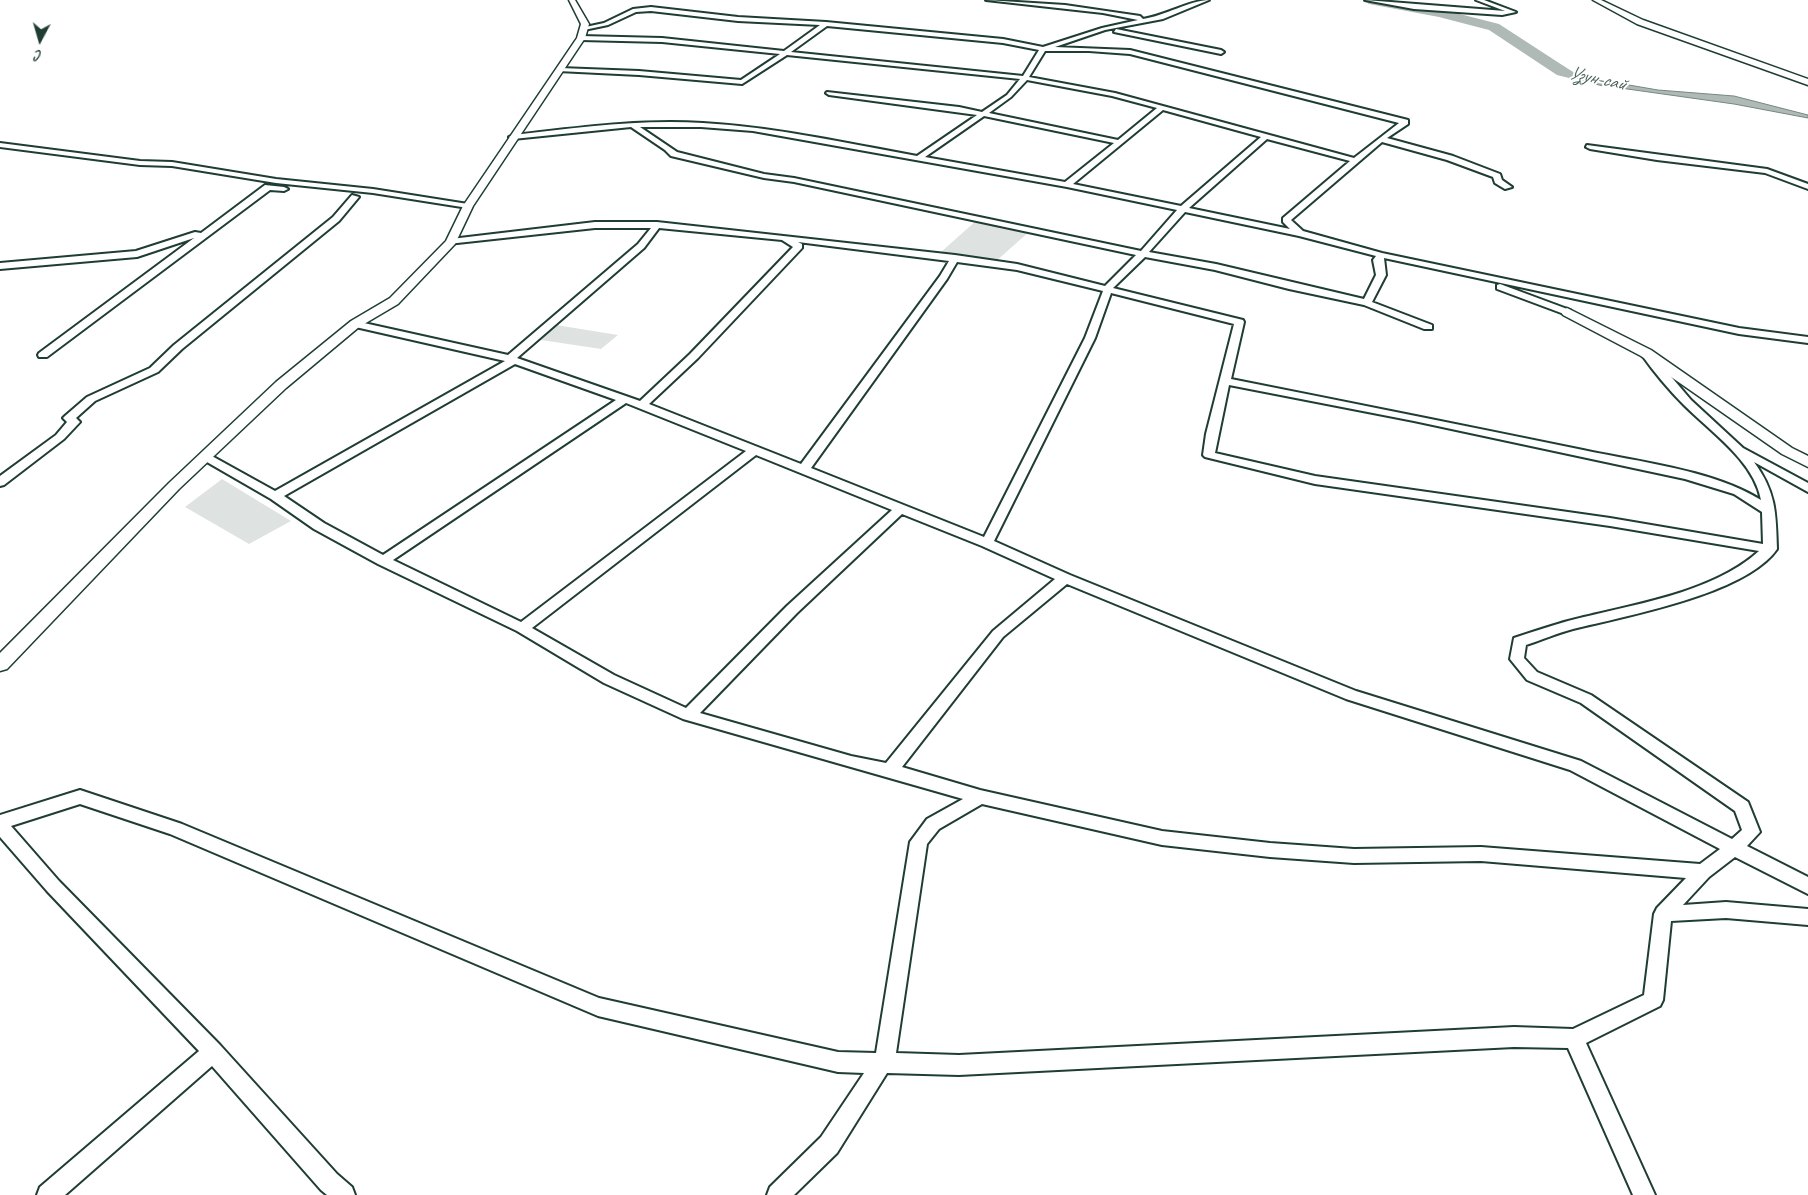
<!DOCTYPE html>
<meta charset="utf-8">
<style>
body{margin:0}
#map{position:relative;width:1808px;height:1195px;overflow:hidden;background:#fff;font-family:Caveat,sans-serif}
canvas{display:block}
.north{position:absolute;left:15px;top:15px;width:50px;height:50px;-webkit-text-stroke:4px #fff;paint-order:stroke;rotate:186deg;font-size:14px;font-weight:700;line-height:20px;text-align:center;color:#1f3d34}
.north::after{content:'';display:block;margin:auto;width:18px;height:22px;background:#1f3d34;clip-path:polygon(50% 0,100% 100%,50% 72%,0 100%)}
</style>
<div id="map">
<canvas width="1808" height="1195"></canvas>
<div class="north">С</div>
</div>
<script>
const ctx = document.querySelector('canvas').getContext('2d');
ctx.lineJoin = 'round';
function fill(path, color) { ctx.fillStyle = color; ctx.fill(path, 'evenodd'); }
function strokePath(path, color, width, dash) { ctx.strokeStyle = color; ctx.lineWidth = width; ctx.lineCap = dash ? 'butt' : 'round'; ctx.setLineDash(dash || []); ctx.stroke(path); }
function label(font, color, halo, rows, align = 'center') {
  ctx.font = font + ' Caveat,sans-serif'; ctx.lineWidth = 4; ctx.setLineDash([]); ctx.textBaseline = 'middle'; ctx.strokeStyle = halo; ctx.fillStyle = color; for (const [text, x, y, turn = 0] of rows) {
    ctx.save(); ctx.translate(x, y); ctx.rotate((+turn || 0) * Math.PI / 180); ctx.textAlign = isNaN(turn) ? turn : align; if (halo) ctx.strokeText(text, 0, 0); ctx.fillText(text, 0, 0); ctx.restore();
  }
}
fill(new Path2D(`
 M977,220l53,11 -35,31 -54,-10z
 M556,325l62,10 -17,14 -60,-9z
 M222,479l69,42 -42,23 -64,-37z`), '#dee3e2');
const water = new Path2D(`
 M1526,52l13,1 38,22 17,4 64,11 76,6 74,19v3l-74,-14 -135,-19 -38,-11z`);
fill(water, '#afbab7');
strokePath(water, '#758883', 1);
fill(new Path2D(`
 M1363,0h27l50,9 59,15 77,50 -2,3 -5,1 -12,-3 -68,-45 -50,-13 -70,-13z`), '#afbab7');
const minor = new Path2D(`
 M986,0l79,5 75,11 3,3c21,-3 48,-19 66,-19l-46,19 -58,11 -50,17 75,3 278,70v4l-21,14 66,18 47,18 2,6 10,7 -7,2 -10,-6 -2,-6 -46,-17 -65,-18 -91,78 12,11 79,22 357,75 69,9v6l-69,-9 -355,-76 2,17 -14,27 60,23v4h-8l-60,-24 -75,-16 -74,-19 -70,-13 -32,31 130,32 1,2 -13,57c117,23 235,47 352,71 56,12 130,20 178,50 -7,-39 -50,-68 -77,-95 -15,-15 -30,-33 -42,-50l5,-3 4,1 40,47 52,48 65,35v9l-54,-30c22,30 22,51 23,87 -31,45 -151,67 -204,80 -16,4 -31,11 -47,16l-2,13 13,14 54,23 157,107 12,30 -13,14 61,31v17l-73,-37 -26,20 -26,28 43,-3 82,7v16l-82,-7 -55,3 -8,79 -3,6 -74,37 69,152h-22l-65,-147 -54,-1 -555,28 -72,-2 -50,80 -43,42h-27l3,-8 51,-50 43,-64 -26,-1 -240,-56 -428,-182 -90,-30 -69,22 48,55 161,164 117,129 15,13 3,8h-28l-6,-5 -109,-124 -147,129h-28l3,-8 159,-136 -152,-160 -47,-54v-22l80,-25 102,34 417,174 239,54 38,1 34,-211 17,-23 36,-20 -280,-80 -79,-36 -87,-52 -139,-67 -64,-35 -43,-30 -71,-41 2,-3h8l65,36 230,-130 -154,-35v-4l4,-1 153,34 130,-111 13,-16h-56l-147,16 -1,-2 4,-3 144,-17h62l298,33 62,9 88,22 31,-31 -342,-73 -30,-4 -93,-22 -6,-6 -34,-23 -118,12 -4,-2 4,-2c63,-7 126,-16 190,-12 72,4 143,20 214,33l60,-41 -148,-20 -3,-2 1,-1 132,15 23,5 25,-17 13,-16 -233,-24 -45,29 -103,-9 -81,-4 -1,-1 3,-2 79,3 102,9 39,-26 -118,-12 -81,-2 -3,-2 3,-2 81,2 122,13 36,-26 -82,-4 -87,-10 -15,1 -28,13 -24,5 -3,-2 23,-5 29,-14 18,-2 87,10 88,5 177,17 40,8 59,-19 36,-8 -35,-7zM827,26l176,17 36,7 -16,26 -232,-24zM1045,51h44l41,3 269,69 -45,35 -239,-65 -86,-16zM1027,80l85,16 45,12 -39,32 -129,-27 22,-16zM1163,110l98,27 -80,69 -108,-22zM984,116l130,27 -49,39 -140,-25zM640,127h61l52,4 314,56 110,23 -36,41 -347,-73 -30,-4 -87,-22zM1267,139l83,22 -67,57v4l7,7 -101,-21zM1185,212l114,24 77,20 -3,4 3,15 -12,24 -148,-35 -67,-12zM659,228l123,12 11,7 -103,107 -50,47 -123,-43 127,-110zM798,242l151,19 -9,15 -139,188 -152,-60 49,-46 104,-110v-4zM957,262l60,8 86,21 -18,47 -101,199 -173,-69 136,-189zM1111,293l123,31 -28,110 -3,21 2,2 110,27 295,42 149,25c-47,43 -130,54 -191,70 -18,5 -36,11 -54,17l-4,21 17,21 54,23 154,108 7,19 -10,9 -151,-78 -225,-70 -286,-116 -76,-34 101,-203zM515,364l101,36 -233,155 -59,-32 -40,-27zM1229,385l185,36 271,58 49,15 28,18 1,32 -153,-26 -295,-42 -100,-23zM626,403l120,48 -225,171 -128,-62zM756,455l136,55 -105,96 -101,102 -72,-33 -82,-47zM902,514l80,32 73,33 -62,52 -107,132 -35,-7 -151,-43 97,-100zM1067,584l279,115 224,71 150,79 -20,15 -219,-17 -127,2 -84,-6 -108,-12 -182,-41 -78,-23 101,-130zM982,804l180,41 108,12 84,6 127,-2 205,17 -29,30 -3,6 -10,81 -71,34 -59,-2 -555,28 -63,-2 31,-209 12,-15z
 M1365,0l140,11 -29,-11h8l32,12 -14,3 -88,-6z
 M1116,29l105,21 3,2 -3,2 -107,-22z
 M0,143l140,18 32,1 104,17 97,10 95,15 4,2 -4,2 -95,-15 -97,-10 -104,-17 -32,-1 -140,-18z
 M1587,145l180,24 41,15v5l-43,-16 -108,-13 -67,-11 -4,-2z
 M265,185l19,2 4,2 -4,2 -14,-1 -223,167h-8l-1,-2 1,-2 155,-115 -57,19 -137,12v-6l136,-12 59,-19 6,1z
 M352,195l7,2 -20,24 -157,128 -24,23 -63,29 -19,17 4,4 -16,17 -60,46 -4,1v-10l56,-41 11,-13 -4,-4 2,-2 22,-19 63,-29 24,-23 159,-128z
 M1500,284l70,26 2,2 -2,2h-6l-67,-25v-4z`);
const tertiary = new Path2D(`
 M569,0h6l14,24 -4,14 -112,168 -18,38 -57,60 -39,23 -73,61 -107,101 -172,180 -7,2v-18l169,-170 107,-101 75,-61 39,-23 56,-57 17,-35 114,-168 4,-14z
 M1593,0h8l42,20 165,59v6l-171,-61z
 M1567,308l84,42 141,98 16,8v11l-26,-13 -141,-98 -78,-41 -2,-3z`);
strokePath(minor, '#1f3d34', 4);
strokePath(tertiary, '#1f3d34', 3);
fill(minor, '#fff');
fill(tertiary, '#fff');
label('italic 19px', '#4a625b', '#fff', [
 ["Узун-сай",1597,79,12]
]);
</script>
